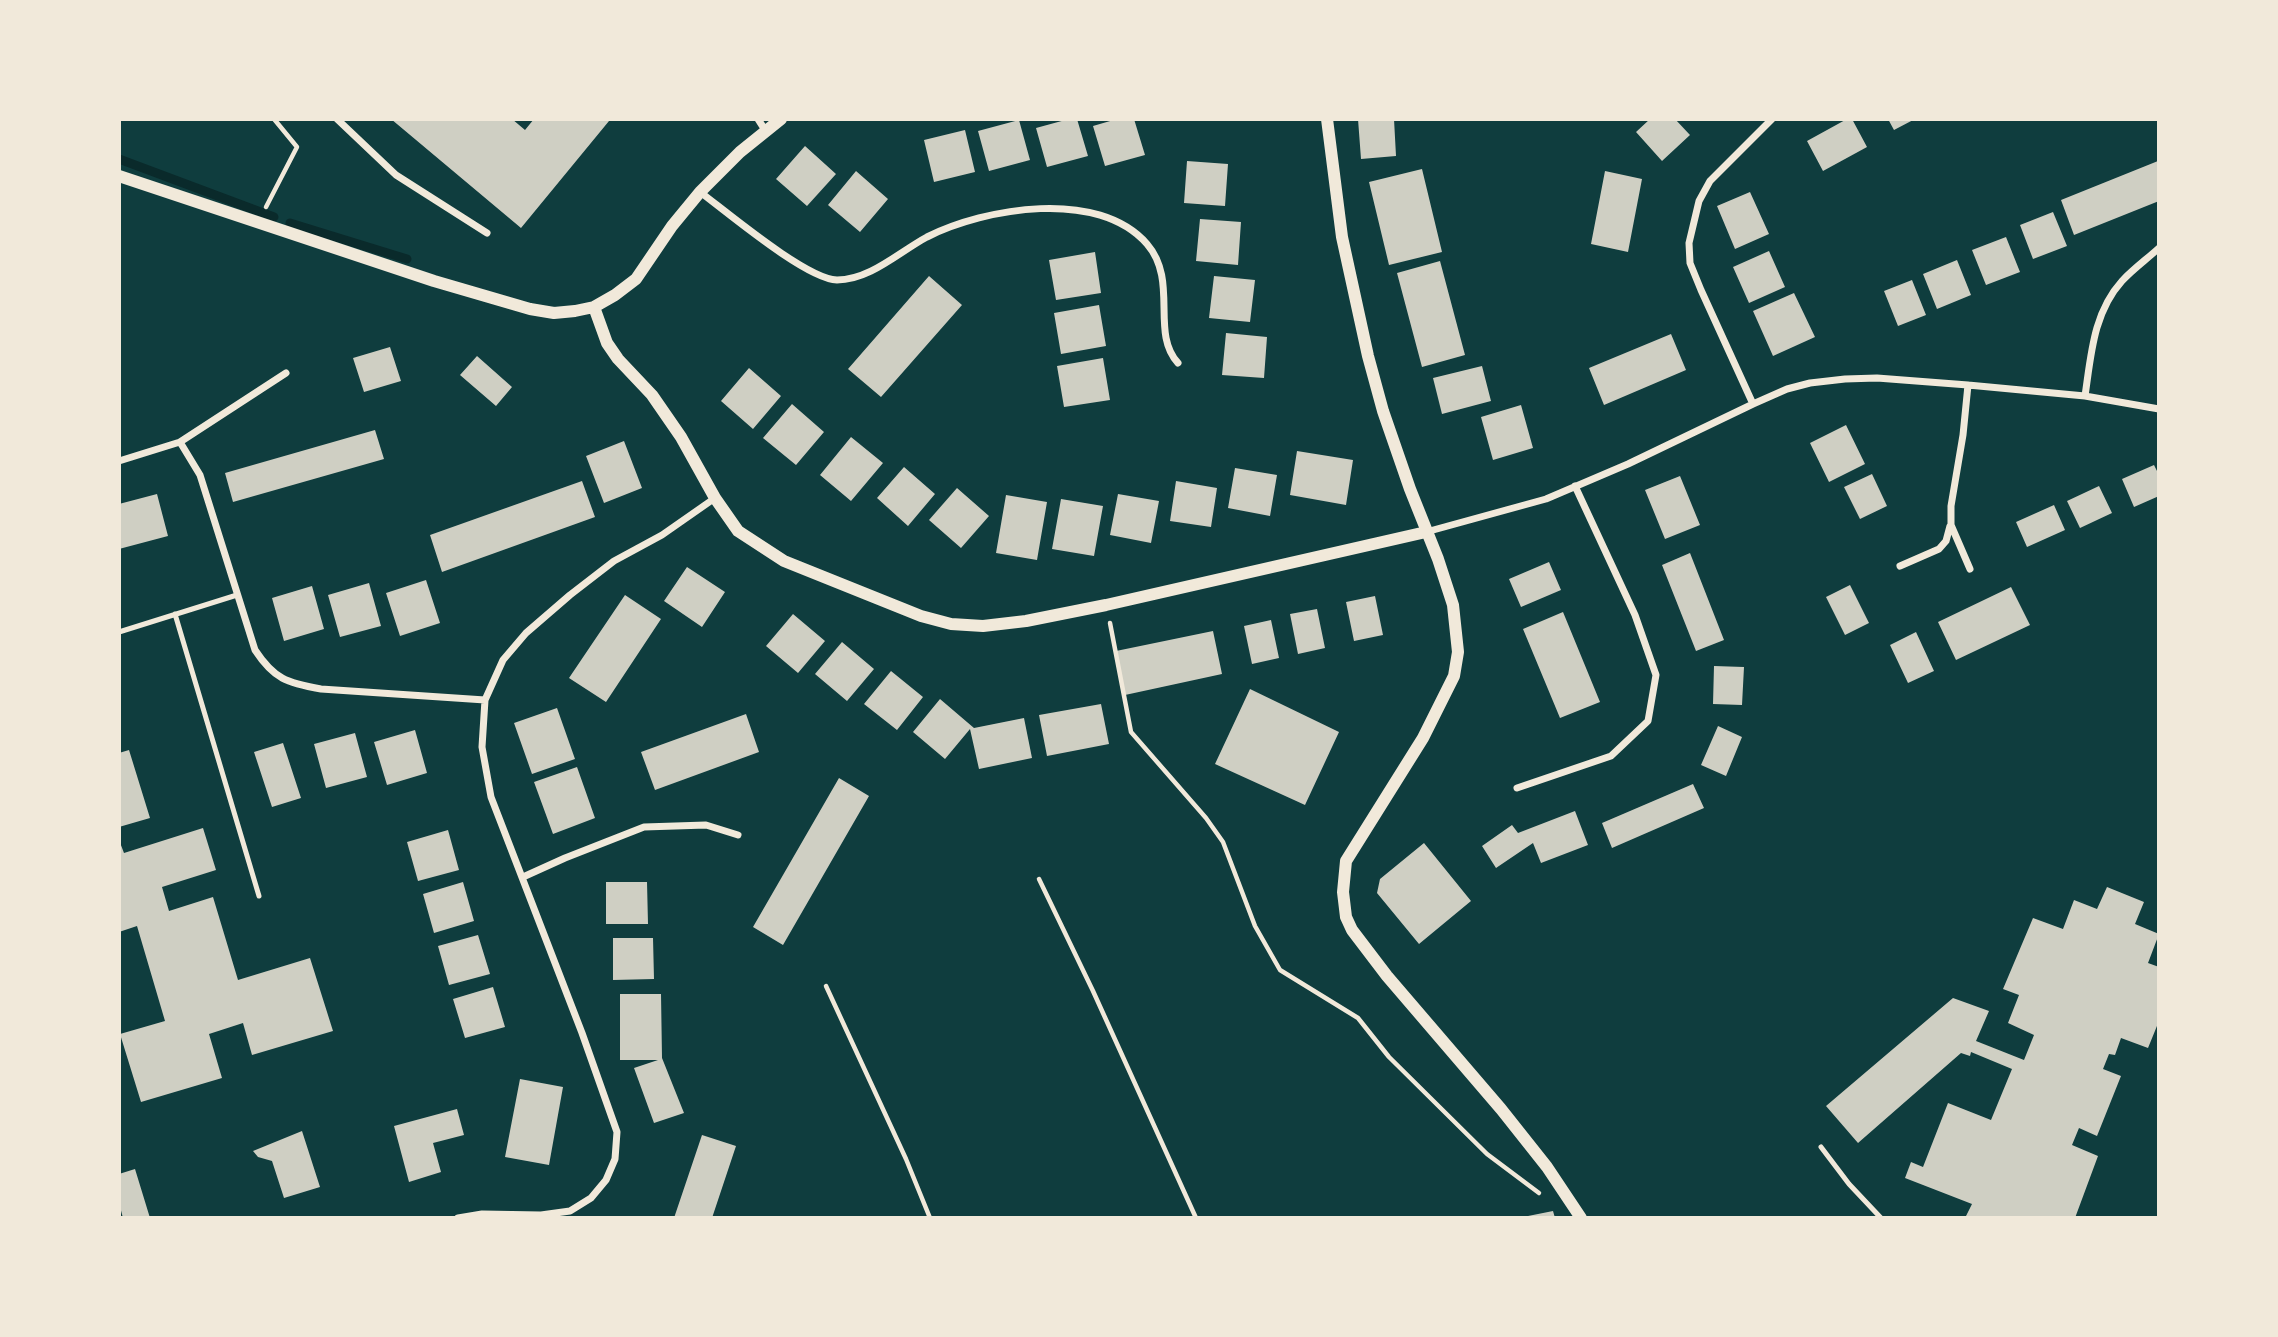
<!DOCTYPE html>
<style>
body{margin:0}
#map{position:relative;width:2278px;height:1337px;overflow:hidden;background:#0f3d3e;font-family:"PT Serif",serif}
canvas{display:block}
.frame{position:absolute;inset:0;border:121px solid #f1e9da;pointer-events:none}
</style>
<div id="map">
<canvas width="2278" height="1337"></canvas>
<div class="frame"></div>
</div>
<script>
const ctx = document.querySelector('canvas').getContext('2d');
ctx.lineJoin = 'round';
function strokePath(path, color, width, dash) { ctx.strokeStyle = color; ctx.lineWidth = width; ctx.lineCap = dash ? 'butt' : 'round'; ctx.setLineDash(dash || []); ctx.stroke(path); }
function fill(path, color) { ctx.fillStyle = color; ctx.fill(path, 'evenodd'); }
strokePath(new Path2D(`
 M119,159l155,58
 M290,223l117,36`), '#0a2a2b', 9);
fill(new Path2D(`
 M391,119h121l13,11 9,-11h73l2,2 -88,107z
 M1069,119h8l11,37 -41,11 -11,-39z
 M1117,119h17l11,36 -40,11 -12,-40z
 M1358,119h36l2,37 -35,3z
 M1650,119h25l15,16 -28,26 -26,-29z
 M1847,119h5l15,28 -44,24 -16,-30z
 M1888,119h27l-21,11z
 M1019,120l11,40 -41,11 -11,-40z
 M965,130l10,42 -41,10 -10,-42z
 M805,146l31,28 -29,32 -31,-27z
 M1187,161l41,3 -3,42 -41,-3z
 M2158,161l1,40 -85,34 -13,-35z
 M1422,169l20,83 -53,13 -20,-83z
 M856,171l32,28 -28,33 -32,-27z
 M1605,171l37,8 -14,73 -37,-8z
 M1750,192l19,42 -34,15 -18,-43z
 M2053,212l14,34 -34,13 -13,-34z
 M1200,219l41,3 -3,43 -42,-4z
 M2006,237l14,35 -34,13 -14,-35z
 M1769,251l16,36 -36,16 -16,-36z
 M1095,252l6,41 -45,7 -7,-40z
 M1957,260l14,35 -34,14 -14,-35z
 M1440,261l25,94 -43,12 -25,-94z
 M929,276l33,29 -81,92 -33,-28z
 M1214,276l41,4 -5,42 -41,-4z
 M1912,280l14,35 -28,11 -14,-35z
 M1794,293l21,44 -42,19 -20,-45z
 M1099,305l7,41 -45,8 -7,-41z
 M1226,333l41,4 -3,41 -42,-3z
 M1671,334l15,36 -82,35 -15,-37z
 M390,347l11,34 -37,11 -11,-34z
 M477,356l35,31 -16,19 -36,-31z
 M1103,358l7,42 -46,7 -7,-41z
 M1482,366l9,35 -49,13 -9,-36z
 M749,368l32,28 -28,33 -32,-28z
 M792,404l32,28 -28,33 -33,-27z
 M1521,405l12,43 -40,12 -12,-43z
 M1846,425l19,39 -36,18 -19,-39z
 M375,430l9,29 -151,43 -8,-29z
 M851,437l32,26 -32,38 -31,-26z
 M624,441l18,47 -38,15 -18,-47z
 M1297,451l56,9 -7,45 -56,-10z
 M2154,465l5,10v21l-25,11 -12,-28z
 M904,467l31,27 -27,32 -31,-28z
 M1235,468l42,7 -7,41 -42,-8z
 M1872,474l15,32 -27,13 -16,-32z
 M1680,476l20,49 -35,14 -20,-49z
 M582,481l13,36 -153,55 -12,-37z
 M1176,481l41,7 -6,39 -41,-6z
 M2099,486l13,27 -32,15 -13,-27z
 M957,488l32,28 -28,32 -32,-28z
 M157,494l11,42 -49,13v-45z
 M1118,494l41,7 -8,42 -41,-8z
 M1006,495l41,7 -10,58 -41,-7z
 M1061,499l42,7 -9,50 -42,-7z
 M2054,505l11,25 -38,17 -11,-25z
 M1690,553l34,87 -28,11 -34,-86z
 M1549,562l12,28 -40,17 -12,-28z
 M687,567l38,25 -23,35 -38,-26z
 M426,580l14,43 -40,13 -14,-43z
 M369,583l12,43 -41,11 -12,-42z
 M1850,585l19,38 -24,12 -19,-38z
 M312,586l12,43 -40,12 -12,-43z
 M2011,587l19,38 -74,35 -18,-38z
 M625,595l36,24 -55,83 -37,-24z
 M1375,596l8,39 -29,6 -8,-39z
 M1317,609l8,39 -27,6 -8,-40z
 M1563,612l37,90 -40,16 -37,-89z
 M793,614l32,27 -27,32 -32,-27z
 M1271,620l8,38 -27,6 -8,-38z
 M1213,631l9,43 -97,21 -9,-44z
 M1916,632l18,39 -26,12 -18,-38z
 M842,642l32,27 -27,32 -32,-27z
 M1714,666l30,1 -2,38 -29,-1z
 M891,671l32,26 -26,33 -33,-26z
 M1250,689l89,43 -34,73 -90,-41z
 M940,699l34,29 50,-10 8,40 -53,11 -9,-40 -25,30 -32,-27z
 M1101,704l8,40 -62,12 -8,-41z
 M557,708l18,51 -43,15 -18,-51z
 M746,714l13,38 -104,38 -14,-38z
 M1718,726l24,11 -16,39 -25,-11z
 M415,730l12,43 -40,12 -13,-43z
 M355,733l12,44 -41,11 -12,-44z
 M283,743l18,55 -29,9 -18,-55z
 M129,750l21,68 -31,9v-74z
 M577,767l18,51 -42,16 -19,-52z
 M839,778l30,18 -86,149 -30,-18z
 M1693,784l11,24 -92,40 -10,-25z
 M1575,811l13,34 -47,18 -8,-20 -37,25 -14,-22 30,-21 6,8z
 M203,828l13,42 -54,17 7,24 44,-14 25,83 72,-22 23,73 -81,24 -9,-32 -34,11 13,44 -81,24 -21,-68 45,-13 -28,-95 -18,6v-92l5,13z
 M448,830l11,40 -41,11 -11,-39z
 M1424,843l47,58 -52,43 -42,-51 3,-14z
 M463,882l11,39 -40,12 -11,-39z
 M606,882h41l1,42h-42z
 M2107,887l37,15 -9,22 24,10 -11,29 11,4v54l-11,27 -27,-10 -6,17 -6,-1 -6,15 18,7 -24,60 -18,-8 -7,17 26,11 -23,62h-110l7,-14 -67,-26 6,-16 12,5 25,-64 43,17 21,-51 -41,-17 -1,4 -9,-3 -103,90 -32,-37 127,-108 36,13 -13,30 48,19 10,-25 -26,-12 11,-28 -16,-6 30,-71 30,11 11,-29 23,9z
 M478,935l12,39 -41,11 -11,-39z
 M613,938h40l1,41 -41,1z
 M493,987l12,40 -40,11 -12,-39z
 M620,994h41l1,64 22,55 -30,10 -20,-55 24,-8h-38z
 M520,1079l43,8 -14,78 -44,-8z
 M457,1109l7,26 -31,8 8,29 -32,10 -15,-56z
 M302,1131l18,56 -36,11 -12,-37 -14,-4 -5,-6z
 M702,1135l34,11 -24,72h-38z
 M135,1169l15,49h-27l-4,-15v-29z
 M1553,1211l2,7h-32v-1z`), '#cfcfc3');
strokePath(new Path2D(`
 M266,207l31,-60 -23,-28
 M1110,623l21,109 75,86 17,24 32,84 25,44 78,48 31,39 98,97 52,39
 M1039,879l54,112 103,227
 M826,986l80,173 24,59`), '#f1e9da', 4.5);
strokePath(new Path2D(`
 M175,614l84,282
 M119,632l118,-37
 M1821,1147l28,37 32,34`), '#f1e9da', 5);
strokePath(new Path2D(`
 M337,119l59,56 91,58
 M758,119l7,11
 M700,192c27,20 106,87 137,88 33,0 62,-28 90,-43 58,-29 171,-49 220,7 32,37 3,89 31,119
 M1968,385l-5,50 -12,71v19l19,44
 M2085,396c6,-40 8,-83 37,-115 11,-12 25,-22 37,-33
 M1753,404l-52,-114 -11,-27 -1,-20 10,-42 11,-20 62,-62
 M180,442l106,-69
 M119,461l61,-19 20,33 55,175c19,29 32,33 66,39l164,11
 M1426,532l120,-33 82,-35 125,-60 34,-15 23,-6 35,-4 32,-1 91,7 117,11 74,13
 M1900,566l39,-17 7,-8 4,-15
 M1517,788l94,-32 37,-35 8,-46 -21,-60 -60,-129
 M523,877l42,-19 79,-31 62,-2 32,10
 M458,1218l24,-4 59,1 29,-4 21,-13 15,-18 9,-21 2,-27 -35,-99 -91,-236 -9,-50 3,-47 18,-40 23,-27 44,-38 44,-34 48,-26 53,-37`), '#f1e9da', 7);
strokePath(new Path2D(`
 M1327,119l15,118 26,119 15,55 27,78 28,70 15,46 5,47 -4,24 -31,62 -77,123 -3,31 3,25 6,13 35,46 114,133 46,58 34,51
 M119,176l315,105 96,28 24,4 21,-2 19,-4 21,-12 21,-16 36,-53 28,-34 40,-40 41,-33
 M594,307l13,36 11,16 34,36 29,42 34,61 23,33 46,30 137,55 30,8 32,2 43,-5 80,-16 320,-73`), '#f1e9da', 12);
</script>
